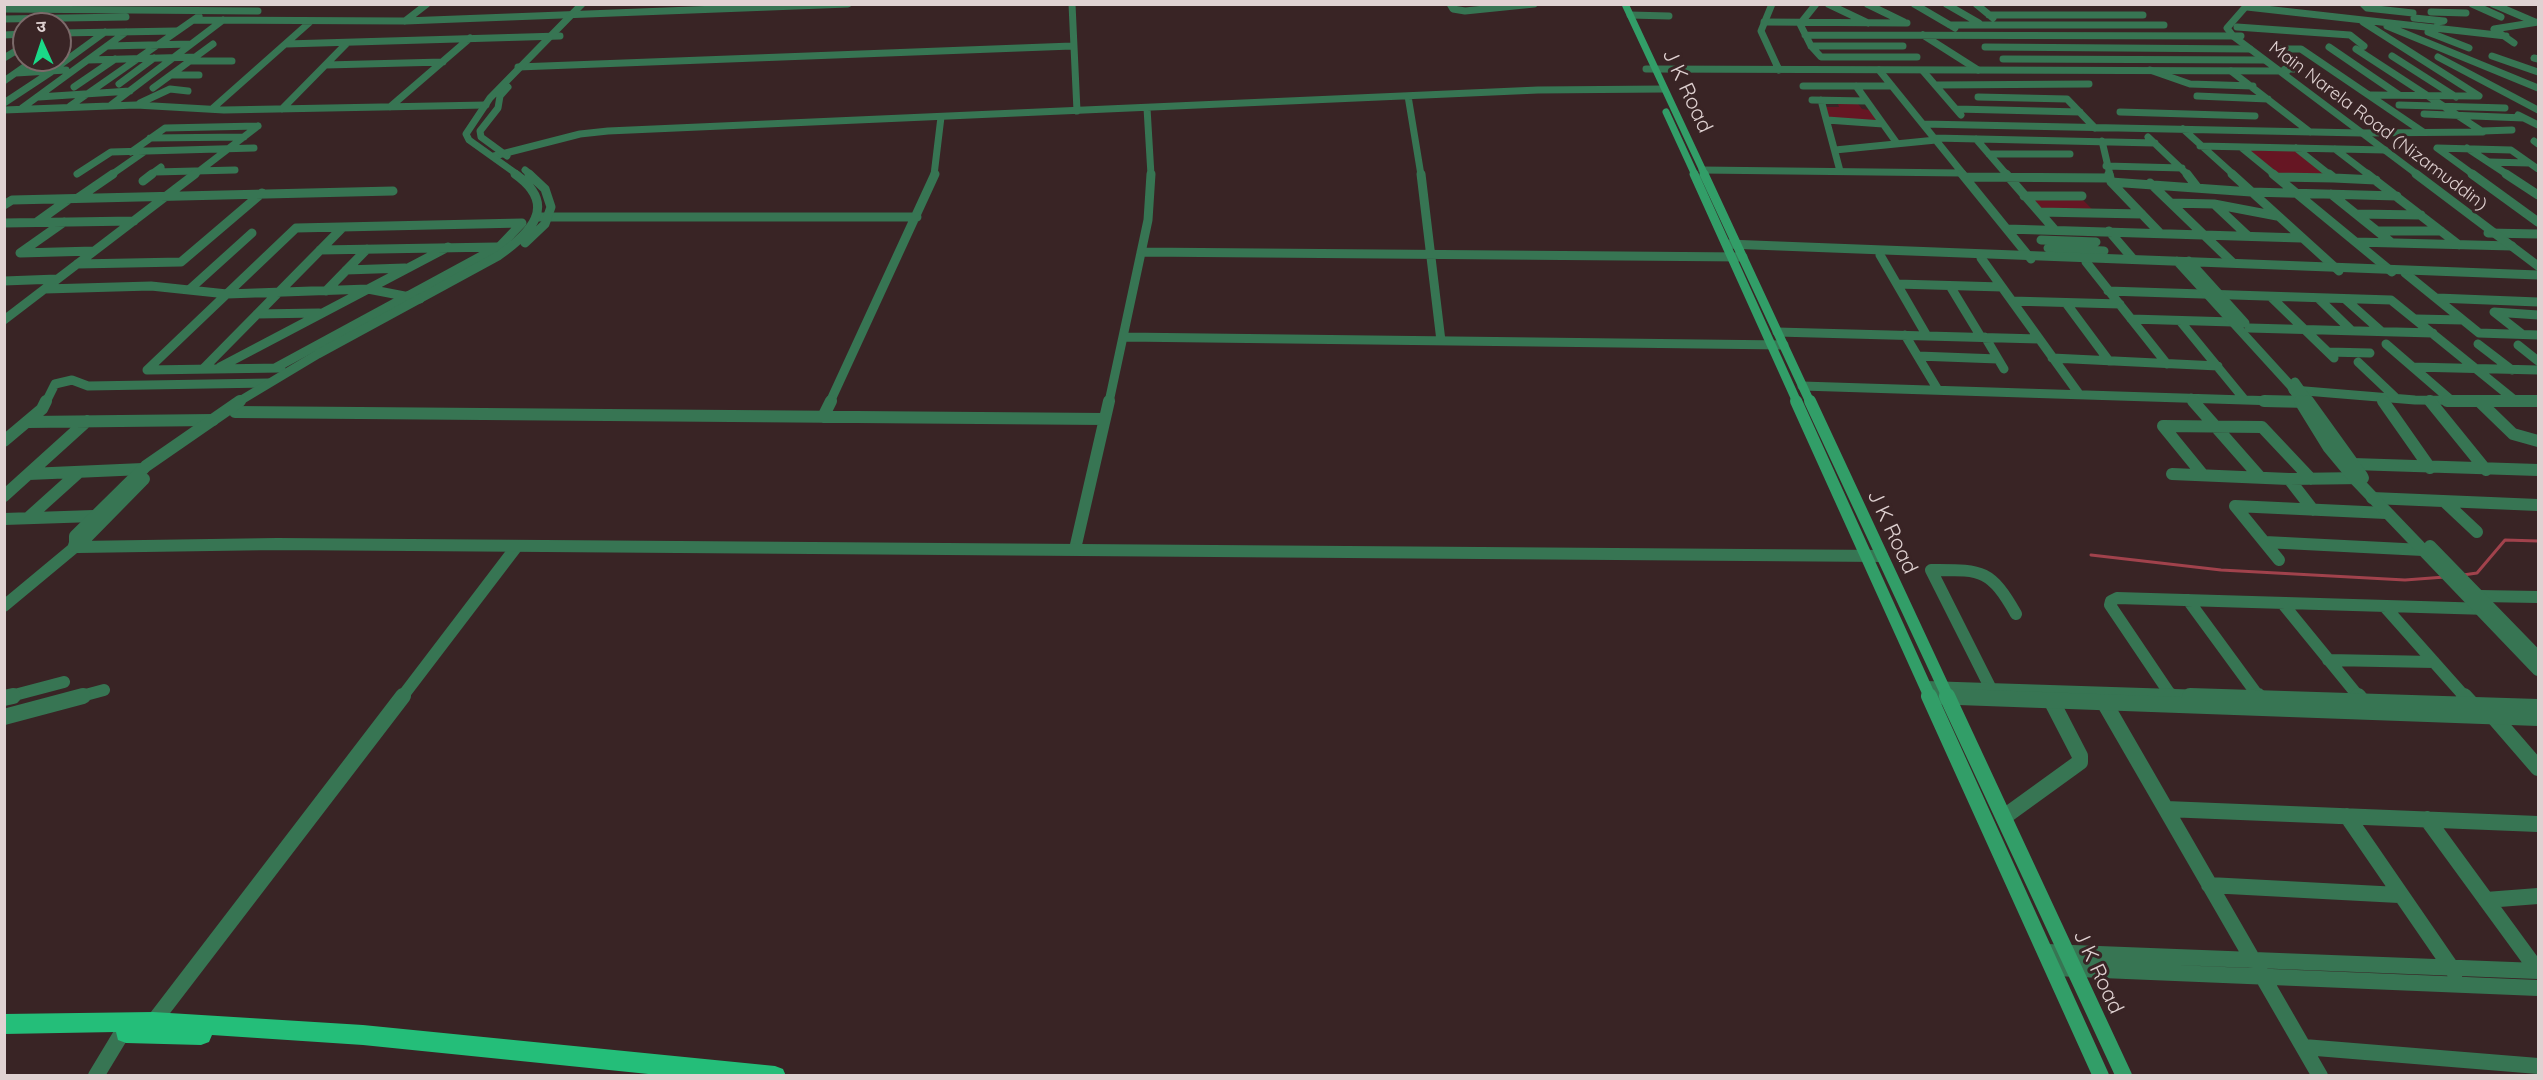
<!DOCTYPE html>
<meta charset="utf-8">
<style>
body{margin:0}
#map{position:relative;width:2543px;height:1080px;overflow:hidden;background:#392425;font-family:Quicksand,"Noto Sans Devanagari",sans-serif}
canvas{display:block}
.frame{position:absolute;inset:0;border:6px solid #e0d2d2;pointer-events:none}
.north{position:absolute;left:12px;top:12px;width:60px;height:60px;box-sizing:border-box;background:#392425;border:2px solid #7c6a6a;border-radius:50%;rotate:357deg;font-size:16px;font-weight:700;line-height:24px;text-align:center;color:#e0d2d2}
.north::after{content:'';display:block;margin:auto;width:21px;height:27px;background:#1ad988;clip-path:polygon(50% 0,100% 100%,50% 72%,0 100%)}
</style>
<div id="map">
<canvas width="2543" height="1080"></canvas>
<div class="frame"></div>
<div class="north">उ</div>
</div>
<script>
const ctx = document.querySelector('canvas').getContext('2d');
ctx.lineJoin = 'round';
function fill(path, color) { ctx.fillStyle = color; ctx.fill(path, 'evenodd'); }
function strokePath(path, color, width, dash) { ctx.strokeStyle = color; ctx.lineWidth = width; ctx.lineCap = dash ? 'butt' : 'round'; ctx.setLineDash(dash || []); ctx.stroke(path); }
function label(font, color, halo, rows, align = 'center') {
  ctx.font = font + ' Quicksand,sans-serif'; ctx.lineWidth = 6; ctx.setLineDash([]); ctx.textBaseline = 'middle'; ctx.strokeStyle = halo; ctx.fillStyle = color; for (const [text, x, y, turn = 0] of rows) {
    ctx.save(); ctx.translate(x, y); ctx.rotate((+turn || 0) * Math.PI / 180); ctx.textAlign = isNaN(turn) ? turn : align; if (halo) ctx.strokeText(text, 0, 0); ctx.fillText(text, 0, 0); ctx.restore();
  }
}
fill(new Path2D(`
 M1835,100l2,4 19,-3 6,8 8,1 11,13 -53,-3 -3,-13h14l-1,-3h-16z
 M2245,149h50l34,28 -50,-1z
 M2028,197h52l15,15 -54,-1z`), '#661623');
strokePath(new Path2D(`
 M2091,555l130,15 184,10 40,-3
 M2463,575l14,-2 28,-33 33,1`), '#a1424c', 3);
strokePath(new Path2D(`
 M1072,4l5,107
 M1816,4l-16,20 11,22 10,11h96
 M1828,4l40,19
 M1867,4l37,18
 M1914,4l41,24
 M1946,4l33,19
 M1976,4l17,14
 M2363,4l4,4 46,5
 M2472,4l29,13
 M2493,4l42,18
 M2247,7l259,29
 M4,9l254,2
 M2431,12l35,1
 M1630,15l39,1
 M1989,15h154
 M2414,18l30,3 -7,1
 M4,19l122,-2
 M194,20l211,1 443,-17
 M405,21l22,-17
 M1764,22l143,1
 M2363,22l116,74 -109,-1
 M1950,25h214
 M2387,26l151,62
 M2237,27l113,8 14,11
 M2428,32l41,16
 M60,33l116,-2
 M4,35l20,-1
 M1805,35l436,1
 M1923,35l55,35
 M2514,43l-20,-14 44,-7
 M286,44l274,-8
 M107,46l84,-2
 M1811,46h92
 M1985,47l265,2
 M2329,47l70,48
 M2392,56l64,41
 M2492,56l46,16
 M2438,57l100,53
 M4,58l20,-12
 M2534,58l4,1
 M2003,59l261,1
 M88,60l109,-3
 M190,61h42
 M326,65l117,-3
 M57,67l48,-35
 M518,67l554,-21
 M2285,69h10l5,-4 -22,-16h23l122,83
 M1879,70l85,105
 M2150,70l40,14 63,2
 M1923,71l38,44
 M2231,71l79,61
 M16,73l50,-3
 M171,75h28
 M4,81l30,-21
 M119,84l35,-26
 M1936,85l153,-1
 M1803,86h89
 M1856,86l40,56
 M74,87l41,-28
 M153,88l60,-44
 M1408,96l13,79
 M2197,96l71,3
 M39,97l91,-6
 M1978,97l89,2 28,29
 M1812,100l54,1
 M1821,100l19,71
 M4,103l47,-31
 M140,103l30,-14 18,2
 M111,105l112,-85
 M2399,105l106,3
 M70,106l129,-90
 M390,107l80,-69
 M22,108l104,-76
 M213,108l97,-86
 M1147,108l4,67
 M282,109l65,-66
 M1956,109l124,3
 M4,110l132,-5 88,5 262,-5
 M2120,112l135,4
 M2424,114l100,4
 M2518,115l20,10
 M1827,120l56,4
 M1923,124l439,9 121,-1 -127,-83
 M2183,129l51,46
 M2482,131l30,-1
 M2148,137l40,38
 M150,138l94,-1
 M1934,138l221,5
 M1976,139l31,36
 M2102,141l8,34
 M2534,141l4,3
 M2200,146l185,4
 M2242,148l33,27
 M2296,148l34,27
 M2467,148l41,27
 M2335,149l34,26
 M1835,150l101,-10
 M131,152l34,-24 93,-2
 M1989,154h81
 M494,156l86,-22 28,-3 930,-41 126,-1
 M2490,162l39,1
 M2106,166l76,2
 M1702,170l259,3
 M155,172l80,-2
 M77,174l34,-22 143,-4
 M111,175l33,-23
 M150,175l11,-8
 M194,175l64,-49
 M934,175l7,-58
 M2474,175l-37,-27 74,2 27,19`), '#377553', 7);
strokePath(new Path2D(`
 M1421,174l20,167
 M1962,174l69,85
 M2006,174l48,55
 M2109,174l2,8 49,51
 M2187,174l10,13
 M2232,174l107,97
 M2273,174l119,98
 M2367,174l92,71
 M2472,174l66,48
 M2506,174l32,21
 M1966,177l144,1
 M2278,177l56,1 -5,-4
 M2334,178l42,2
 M143,181l9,-7
 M2111,182l140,10 146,4
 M2150,183l82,79
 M2331,194l61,49
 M2024,196h58
 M78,198l35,-24
 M2171,203l43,1 63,12
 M2214,204l34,32
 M4,205l8,-5 381,-9
 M2039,212l103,2
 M2357,214l64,1
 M536,217h381
 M37,222l32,-23
 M64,222l-44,31 74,-2
 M4,223l130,-2
 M2007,229l294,9
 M2109,231l24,28
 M2377,231h64
 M2488,233l50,1
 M2041,240l55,2
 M2356,242l156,4
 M2048,248l56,3
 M320,250l176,-3
 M1141,252l602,5
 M1880,255l47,81
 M1981,258l98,136
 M2086,262l81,102
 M77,264l104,-2 81,-69
 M346,270l59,-2
 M2405,273l74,60 59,2
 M4,281l53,-2
 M1897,284l105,3
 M1950,286l31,51
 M45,289l106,-3 76,8 141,-5 52,10
 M190,289l62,-56
 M326,291l41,-42
 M2108,291l283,9 126,102
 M2271,297l63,61
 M2318,298l34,33
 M2437,298l101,4
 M2345,299l36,32
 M2012,301l108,3
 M2066,303l43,58
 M257,314l62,-1
 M2131,319l102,3
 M2416,319l47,1
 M4,320l191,-146
 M2180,321l64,78
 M2249,328l184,5
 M1777,332l262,7
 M2522,334l-28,-22 44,3
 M1905,335l33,55
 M1124,337l660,8
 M1985,337l19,32
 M2386,344l66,57
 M2478,344l34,26
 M2518,345l20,16
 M2328,352l42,1
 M1918,356l80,3
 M2052,358l166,8
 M2358,362l38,36
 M220,367l228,-120
 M2413,367l125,3
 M204,368l139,-141
 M275,368l225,-122 22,-23
 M147,370l149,-142 226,-5
 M147,370l134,-2
 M1802,386l506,16
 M2293,390l122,10 123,1
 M2191,398l4,4
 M2381,398l3,4
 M2429,400l2,2
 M46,402l9,-18 17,-4 16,6 180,-3
 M830,402l105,-228
 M1109,402l39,-182 3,-46`), '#377553', 9);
strokePath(new Path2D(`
 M2193,401l66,75
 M2264,401l44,1
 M2383,401l47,67
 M2430,401l56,69
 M2447,401h91
 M2481,403l32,31 25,7
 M235,412l869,7
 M823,417l8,-16
 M28,422l185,-2
 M4,441l38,-32 4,-8
 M2353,464l185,6
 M29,474l114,-5
 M2172,474l117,5 74,-1
 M2203,475l-40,-49 99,1 49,52
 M2289,479l24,31
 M4,496l83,-75
 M2372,498l166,7
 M2445,502l32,30
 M28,518l50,-45
 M4,519l90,-3
 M2265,542l158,8
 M1075,549l34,-148
 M2279,560l-44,-54 151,7
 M2480,596l58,1
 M2188,600l71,97
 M2283,604l76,93
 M4,606l71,-59
 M2385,607l80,90
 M2328,660l106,2
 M1991,689l-60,-119c50,0 59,-2 85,44
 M7,697l57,-15
 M78,697l26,-7
 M402,697l115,-151
 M2172,697l-62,-92 1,-4 6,-3 371,11`), '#377553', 12);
strokePath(new Path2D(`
 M2171,696l4,5
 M2258,696l5,6
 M2358,696l8,10
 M2464,696l11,12
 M4,698l9,-2
 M2104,702l216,374
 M2493,716l45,52
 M4,717l79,-21
 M2166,809l372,15
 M2347,816l108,157
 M2004,817l76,-55v-6l-29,-56
 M2427,819l111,152
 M2209,885l190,10
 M2486,900l52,-4
 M2047,952l491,19
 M2054,968l484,20
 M151,1025l252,-329
 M2304,1047l234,19
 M96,1076l26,-43`), '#377553', 16);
strokePath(new Path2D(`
 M1450,4l3,5 12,2 69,-7
 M1772,4l-11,27 18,39
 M2248,4l-21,24 6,8 185,139
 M1646,69l641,2
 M507,156l-26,-19 -1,-6 18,-23 2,-12 8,-9
 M525,170l6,5
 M518,175l-49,-35 -3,-6 24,-36 92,-94`), '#377553', 7);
strokePath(new Path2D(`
 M2416,174l122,92
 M525,243l20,-19 6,-17 -6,-18 -16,-15
 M1727,244l811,31
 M2177,261l114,125 10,16
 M2189,261l56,62
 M2295,382l14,20
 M238,402l80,-48 180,-98c33,-23 61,-51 17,-82`), '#377553', 9);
strokePath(new Path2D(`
 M2300,401l29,47 25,30 184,192
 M2308,401l54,75
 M75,543l-1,3 4,1 199,-3 1605,12
 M75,543v-7l71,-70 94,-65
 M75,543l13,-7 56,-57
 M2430,546l108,111
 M1926,687l310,10
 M1931,696l31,1`), '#377553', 12);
strokePath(new Path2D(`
 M1931,696l607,22
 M2190,696l348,11`), '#377553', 16);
strokePath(new Path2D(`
 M1625,4l80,171
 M1666,112l29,63`), '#329e68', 7);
strokePath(new Path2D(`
 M1694,174l103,228
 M1704,174l106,228`), '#329e68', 9);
strokePath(new Path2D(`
 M1796,401l134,296
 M1810,401l138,296`), '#329e68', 12);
strokePath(new Path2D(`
 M1929,696l172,380
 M1947,696l177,380`), '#329e68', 16);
fill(new Path2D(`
 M153,1012l210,13 412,41 8,3 3,7h-118l-305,-31 -151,-10 -3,7 -8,3 -75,-2 -8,-3 -2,-8 -112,2v-20z`), '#24be79');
label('18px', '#e0d2d2', '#392425', [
 ["Main Narela Road (Nizamuddin)",2378,126,37]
]);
label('21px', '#e0d2d2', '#392425', [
 ["J K Road",1687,91,65],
 ["J K Road",1892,532,65],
 ["J K Road",2098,972,65]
]);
</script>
